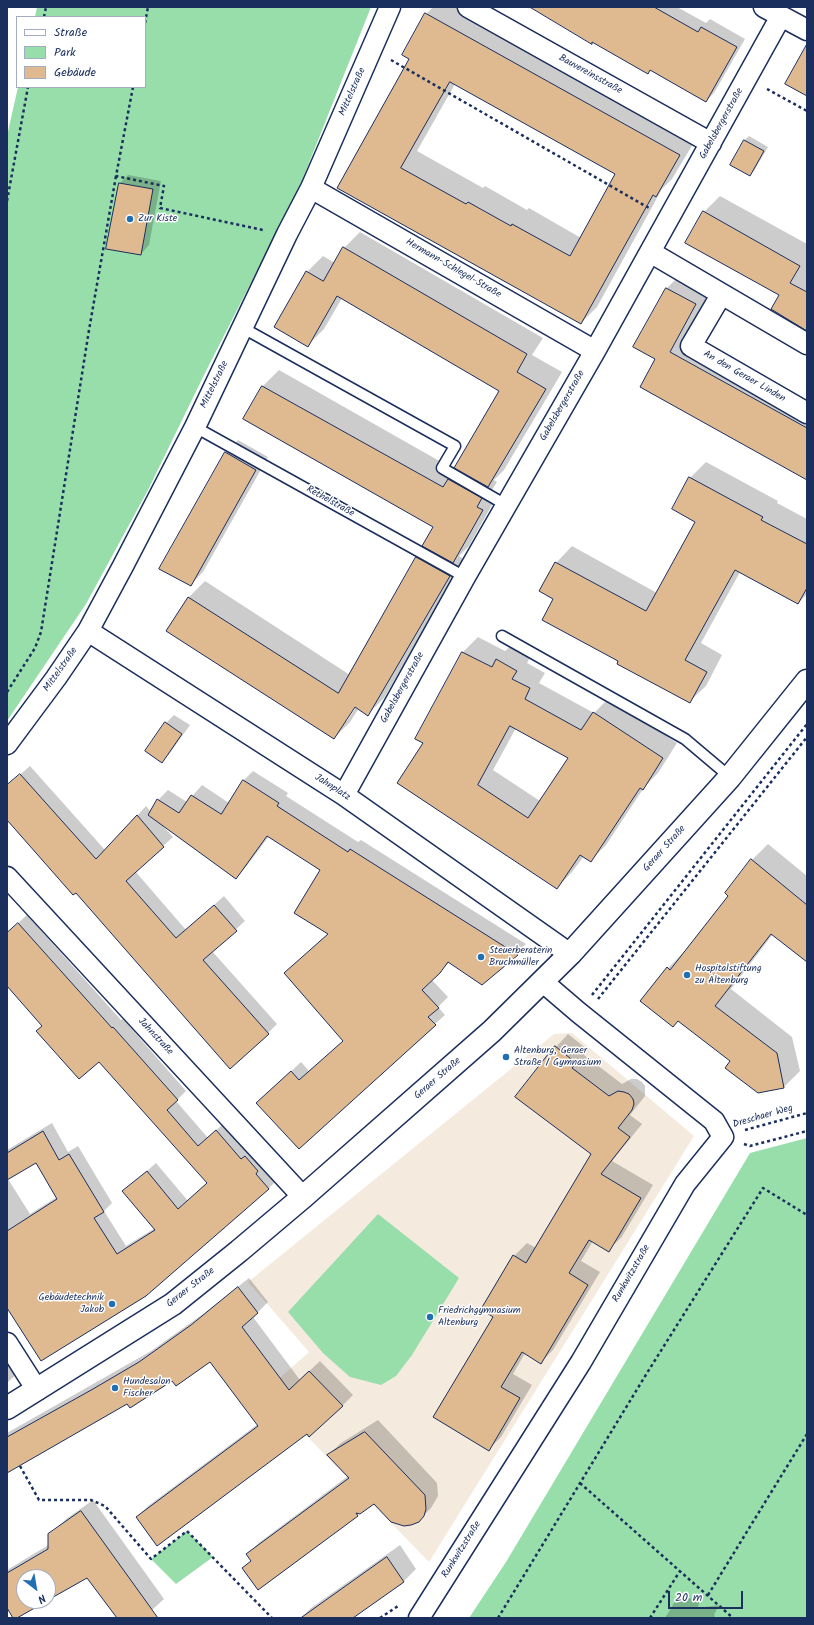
<!DOCTYPE html>
<meta charset="utf-8">
<style>
body{margin:0}
#map{position:relative;width:814px;height:1625px;overflow:hidden;background:#fff;font-family:Kalam,sans-serif}
canvas{display:block}
.frame{position:absolute;inset:0;border:8px solid #1b2f5e;pointer-events:none}
.legend{position:absolute;left:16px;top:16px;width:130px;height:72px;box-sizing:border-box;background:#fff;border:1px solid #a4acbf;margin:0;padding:5px 7px;list-style:none;font-size:12px;color:#1b2f5e}
.legend li{display:flex;align-items:center;gap:8px;height:20px}
.legend b{width:20px;border:1px solid #a4acbf}
.north{position:absolute;left:16px;top:1569px;width:40px;height:40px;box-sizing:border-box;background:#fff;border:1px solid #a4acbf;border-radius:50%;rotate:149deg;font-size:11px;font-weight:700;line-height:16px;text-align:center;color:#1b2f5e}
.north::after{content:'';display:block;margin:auto;width:14px;height:18px;background:#1f6fb2;clip-path:polygon(50% 0,100% 100%,50% 72%,0 100%)}
.scale{position:absolute;left:668px;top:1591px;width:75px;height:18px;box-sizing:border-box;border:2px solid #1b2f5e;border-top:0;padding-left:5px;font-size:12px;line-height:14px;white-space:nowrap;color:#1b2f5e;-webkit-text-stroke:3px #fff;paint-order:stroke}
</style>
<div id="map">
<canvas width="814" height="1625"></canvas>
<div class="frame"></div>
<ul class="legend">
<li><b style="height:5px;background:#fff"></b>Straße</li>
<li><b style="height:11px;background:#98deab"></b>Park</li>
<li><b style="height:11px;background:#dfba90"></b>Gebäude</li>
</ul>
<div class="north">N</div>
<div class="scale">20 m</div>
</div>
<script>
const ctx = document.querySelector('canvas').getContext('2d');
ctx.lineJoin = 'round';
function fill(path, color) { ctx.fillStyle = color; ctx.fill(path, 'evenodd'); }
function strokePath(path, color, width, dash) { ctx.strokeStyle = color; ctx.lineWidth = width; ctx.lineCap = dash ? 'butt' : 'round'; ctx.setLineDash(dash || []); ctx.stroke(path); }
function label(font, color, halo, rows, align = 'center') {
  ctx.font = font + ' Kalam,sans-serif'; ctx.lineWidth = 3; ctx.setLineDash([]); ctx.textBaseline = 'middle'; ctx.strokeStyle = halo; ctx.fillStyle = color; for (const [text, x, y, turn = 0] of rows) {
    ctx.save(); ctx.translate(x, y); ctx.rotate((+turn || 0) * Math.PI / 180); ctx.textAlign = isNaN(turn) ? turn : align; if (halo) ctx.strokeText(text, 0, 0); ctx.fillText(text, 0, 0); ctx.restore();
  }
}
fill(new Path2D(`
 M572,1033l122,103 -265,426 -165,-170 45,-40 -61,-70 306,-248z`), '#f5eade');
fill(new Path2D(`
 M37,7h334l-72,181 -94,185 -57,117 -62,114 -79,117v-585l11,-49h127v-70h-110z
 M807,1138v480h-338l37,-56 244,-409z
 M378,1214l81,64 -47,77 -16,21 -15,9 -31,-8 -27,-24 -35,-41z
 M187,1531l26,26 -37,27 -25,-25z`), '#98deab');
fill(new Path2D(`
 M433,7h26l237,132 -24,40 -10,10 -65,118 -16,16 -243,-135 72,-129 16,-45zM455,84l162,90 -36,64 -52,-30 -2,2 -42,-24 -2,2 -66,-37z
 M545,7h132l29,16 4,-4 35,20 -31,54 -8,8 -55,-31 -3,3z
 M749,136l19,11 -14,24 -4,4 -19,-11 14,-24z
 M128,175l33,6 -12,64 -8,9 -21,-71z
 M720,196l87,48v20l-1,2 1,1v63l-27,-35 -76,-83z
 M360,232l183,106 -11,17 30,17 -58,98 -10,10 3,2 -5,8 6,4 -29,52 -10,10 6,4 -81,138 -16,16 -9,-6 -9,14 -16,16 -166,-107 21,-34 16,-16 145,94 67,-117 10,-11 8,-21 -190,-107 18,-33 16,-16 178,101 2,-2 42,-79 -159,-92 -18,31 -16,16 -1,-73 16,-16 12,7 9,-15zM357,702l1,2 -11,17h-2z
 M683,272l29,16 -27,48 122,68v75l-150,-120 -23,-13 33,-58z
 M238,440l30,17 -65,115 -13,13 36,-132z
 M706,462l72,39 -1,2 30,16v75l-9,9 -58,-31 -39,71 21,12 -16,31 -17,16 -69,-41 -66,-63 2,-35 16,-17 85,47 39,-72 -6,-43z
 M478,637l27,14 7,-6 19,10 -4,8 18,10 -6,10 55,30 15,-15 68,45 -19,30 -13,13 -39,59 -15,15 -7,-4 -12,16 -15,16 -133,-145 -8,-5 47,-86zM516,728l53,29 -29,44 -47,-31z
 M174,715l16,10 -20,28 -8,8 4,-38z
 M30,766l75,84 41,-44 5,6 7,-12 10,-10 19,12 15,-17 27,18 15,-23 9,-9 35,22 -2,3 72,46 3,-2 165,104 -44,40 -32,-22 -19,17 17,18 -10,10 7,8 -10,9 -168,70 34,-32 8,9 35,-30 -23,-171 -52,-34 -23,31 -10,10 -73,-51 10,11 -38,34 51,59 38,-34 21,25 -33,30 65,73 -9,9 -192,-142 -69,-72v-33z
 M768,844l39,32v85l-34,-27 -42,55 61,48 8,34 -16,16 -25,5 -28,-31 -52,-41 -6,6 -31,-25 26,-33 16,-16 1,1 45,-57 22,-36z
 M27,915l94,105 2,-1 63,72 -10,10 32,37 17,-16 52,58 -9,9 -261,117v-156l45,-27 16,29 10,-6 34,57 -8,8 22,35 29,-18 -31,-37 32,-28 32,38 20,-18 -109,-123 -56,-34 -36,-41v-52zM36,1162l21,35 -27,17 -22,-35z
 M568,1034l20,16 -4,5 38,29 9,-5h6l5,3 3,4v10l-15,19 12,9 -30,37 41,24 -32,53 -13,12 -15,-9 -12,20 19,11 -47,78 -12,12 -16,-9 -12,21 19,11 -31,52 -12,12 6,-132 -13,-8 32,-53 13,-13 9,5 56,-94 -76,-57 40,-50z
 M249,1278l19,24 -15,15 47,63 20,-19 33,34 -11,11 -35,27 -170,84 11,-11 110,-82 -48,-63 -83,41 -120,70v-39l144,-82 52,-37z
 M7,1354l12,18 -12,11z
 M378,1420l59,63 1,13 -7,12 -13,13 -44,-18 -17,12 -114,53 9,-8 -5,-6 13,-12 88,-66 -20,-21 13,-12z
 M93,1500l71,99 -12,11 -11,8h-23l-30,-42 -40,23v-22h-24v24h21l-30,17 -8,-12v-36l53,-32 -5,-8 11,-11z
 M400,1545l16,24 -12,12 -52,37h-51l10,-10z
 M682,1595l17,7 -1,6 21,-3 -5,10 1,1 -1,2h-49l9,-15z`), '#0003');
const building = new Path2D(`
 M530,7h124l44,25 3,-5 36,20 -31,55 -56,-32 -2,4 -56,-32v2z
 M425,13l255,142 -24,42 -3,-2 -72,129 -244,-136 72,-129 -7,-4zM450,82l165,92 -45,82 -58,-32 -1,2 -43,-24 -2,2 -65,-36z
 M807,44v52l-22,-12z
 M744,140l20,11 -14,25 -20,-11z
 M119,183l34,6 -12,66 -35,-6z
 M703,211l97,55 -10,17 17,9v39l-36,-22 8,-14 -94,-52z
 M343,247l184,107 -10,18 29,17 -58,98 -34,-19 45,-77 -162,-95 -29,51 -34,-20 32,-56 17,10z
 M666,288l30,16 -26,48 137,76v52l-167,-93 15,-28 -22,-12z
 M262,386l181,101 5,-8 34,19 -5,9 6,3 -30,53 -31,-17 11,-19 -190,-108z
 M225,452l31,18 -65,116 -32,-17z
 M689,477l74,40 -2,3 46,24v44l-9,16 -63,-34 -50,90 22,12 -17,31 -73,-39 1,-3 -76,-41 11,-21 -14,-8 16,-29 91,49 49,-89 -23,-13z
 M416,557l34,19 -82,140 -13,-9 -21,32 -168,-108 22,-34 150,96z
 M462,652l30,15 4,-8 21,12 -5,8 18,9 -5,11 56,31 12,-18 70,46 -20,32 -3,-2 -49,74 -11,-7 -23,34 -160,-106 26,-40 -8,-4zM510,726l58,32 -40,60 -50,-33z
 M165,722l17,12 -20,29 -17,-12z
 M20,774l76,85 41,-44 27,32 -38,34 50,57 38,-33 23,26 -34,29 66,74 -39,35 -154,-176 -3,2 -66,-75v-35z
 M243,780l36,23 -2,3 71,46 2,-3 168,106 -36,30 -34,-23 -8,11 -18,17 17,18 -11,9 8,8 -137,124 -43,-46 35,-32 8,9 44,-39 -59,-68 44,-39 -34,-21 26,-43 -53,-34 -31,43 -88,-64 9,-16 22,14 12,-18 30,19z
 M751,859l56,46v57l-36,-28 -56,72 62,47 7,35 -26,5 -33,-25 5,-7 -52,-40 -5,6 -33,-26 27,-34 3,3 58,-74 -3,-3z
 M18,923l94,105 1,-1 65,73 -11,10 31,36 18,-16 25,29 4,-3 13,15 -2,3 13,15 -123,107 -105,65 -34,-53v-77l50,-32 -21,-36 -29,17v-27l36,-22 16,29 10,-6 35,58 -10,6 23,36 38,-24 -33,-39 25,-20 31,38 29,-26 -108,-121 -20,17 -43,-48 6,-5 -35,-40v-53z
 M555,1046l21,17 -4,5 37,28 9,-5 6,1 5,2 4,5 1,5 -2,6 -14,18 12,9 -29,37 40,24 -32,54 -20,-12 -20,33 19,12 -47,79 -19,-12 -21,35 19,11 -31,53 -56,-34 60,-100 -12,-8 32,-54 13,8 65,-109 -76,-57z
 M238,1287l20,26 -16,14 47,63 20,-19 34,35 -34,31 -2,-3 -150,112 -21,-29 122,-91 -48,-64 -34,24 -4,-5 -42,27 -3,-4 -120,69v-36l86,-48 46,-27 52,-37z
 M365,1432l60,63 1,14 -2,7 -5,6 -8,3 -7,1 -13,-4 -17,-18 -14,10 -4,-1 2,3 -100,74 -16,-22 9,-7 -5,-7 103,-76 -22,-23z
 M81,1511l77,107h-41l-30,-40 -39,22v-23h-24v24h23l-30,17h-4l-6,-10v-35l41,-24v-15z
 M387,1557l17,25 -51,36h-52z`);
fill(building, '#dfba90');
strokePath(building, '#1b2f5e', 1);
const service = new Path2D(`
 M243,328l212,118 -13,22 64,37
 M195,427l270,150
 M502,636l183,103 45,38`);
const minor = new Path2D(`
 M468,7l243,136
 M764,7l43,23
 M311,188l284,163
 M650,252l157,92
 M721,295l-30,51 116,67
 M88,631l256,164 226,159
 M7,744l49,-66 32,-47 35,-65 72,-139 92,-193 24,-46 79,-181
 M344,795l121,-218 130,-226 186,-335
 M7,877l296,320
 M7,1343l30,47
 M419,1618l162,-256 104,-178 38,-47 -9,-16 -136,-109 -35,-30`);
const secondary = new Path2D(`
 M7,1408l166,-104 66,-53 64,-54 189,-166 78,-77 160,-177 77,-96`);
strokePath(service, '#1b2f5e', 13);
strokePath(minor, '#1b2f5e', 23);
strokePath(secondary, '#1b2f5e', 25);
strokePath(new Path2D(`
 M44,17l2,-10
 M145,23l3,-16
 M391,60l258,148
 M133,87l-17,89 48,10 -4,22 103,22
 M767,89l40,22
 M7,201l21,-114
 M7,692l28,-44 6,-16 48,-302 27,-154
 M592,995l215,-271
 M598,999l209,-262
 M745,1130l62,-17
 M744,1144l6,2 57,-15
 M20,1466l19,34h52l14,6 46,53 36,-28 85,87
 M580,1483l153,135
 M708,1595l99,-161
 M380,1618l18,-12
 M498,1618l149,-245 116,-185 44,27
 M650,1618l30,-47`), '#1b2f5e', 2.5, [3, 3]);
strokePath(service, '#fff', 10);
strokePath(minor, '#fff', 20);
strokePath(secondary, '#fff', 22);
for (const [x, y, r, color] of [
 [130,219,4,"#1f6fb2"],
 [481,957,4,"#1f6fb2"],
 [687,975,4,"#1f6fb2"],
 [506,1057,4,"#1f6fb2"],
 [112,1304,4,"#1f6fb2"],
 [430,1317,4,"#1f6fb2"],
 [115,1388,4,"#1f6fb2"]
]) { const dot = new Path2D(); dot.arc(x, y, r, 0, 2 * Math.PI); ctx.fillStyle = color; ctx.fill(dot); strokePath(dot, '#fff', 1.5); }
label('10px', '#1b2f5e', '#fff', [
 ["Bauvereinsstraße",590,75,29],
 ["Mittelstraße",353,92,-66],
 ["Gabelsbergerstraße",722,124,-61],
 ["Hermann-Schlegel-Straße",453,269,30],
 ["An den Geraer Linden",744,377,30],
 ["Mittelstraße",215,385,-64],
 ["Gabelsbergerstraße",563,406,-60],
 ["Rethelstraße",330,502,29],
 ["Mittelstraße",61,670,-55],
 ["Gabelsbergerstraße",403,688,-61],
 ["Jahnplatz",332,788,33],
 ["Geraer Straße",665,849,-48],
 ["Jahnstraße",155,1037,47],
 ["Geraer Straße",438,1079,-41],
 ["Dreschaer Weg",763,1117,-16],
 ["Runkwitzstraße",632,1274,-60],
 ["Geraer Straße",191,1288,-38],
 ["Runkwitzstraße",462,1550,-58]
]);
label('10px', '#1b2f5e', '#fff', [
 ["Zur Kiste",138,219],
 ["Steuerberaterin",489,951],
 ["Bruchmüller",489,963],
 ["Hospitalstiftung",695,969],
 ["zu Altenburg",695,981],
 ["Altenburg, Geraer",514,1051],
 ["Straße / Gymnasium",514,1063],
 ["Gebäudetechnik",104,1298,"right"],
 ["Jakob",104,1310,"right"],
 ["Friedrichgymnasium",438,1311],
 ["Altenburg",438,1323],
 ["Hundesalon",123,1382],
 ["Fischer",123,1394]
], 'left');
</script>
